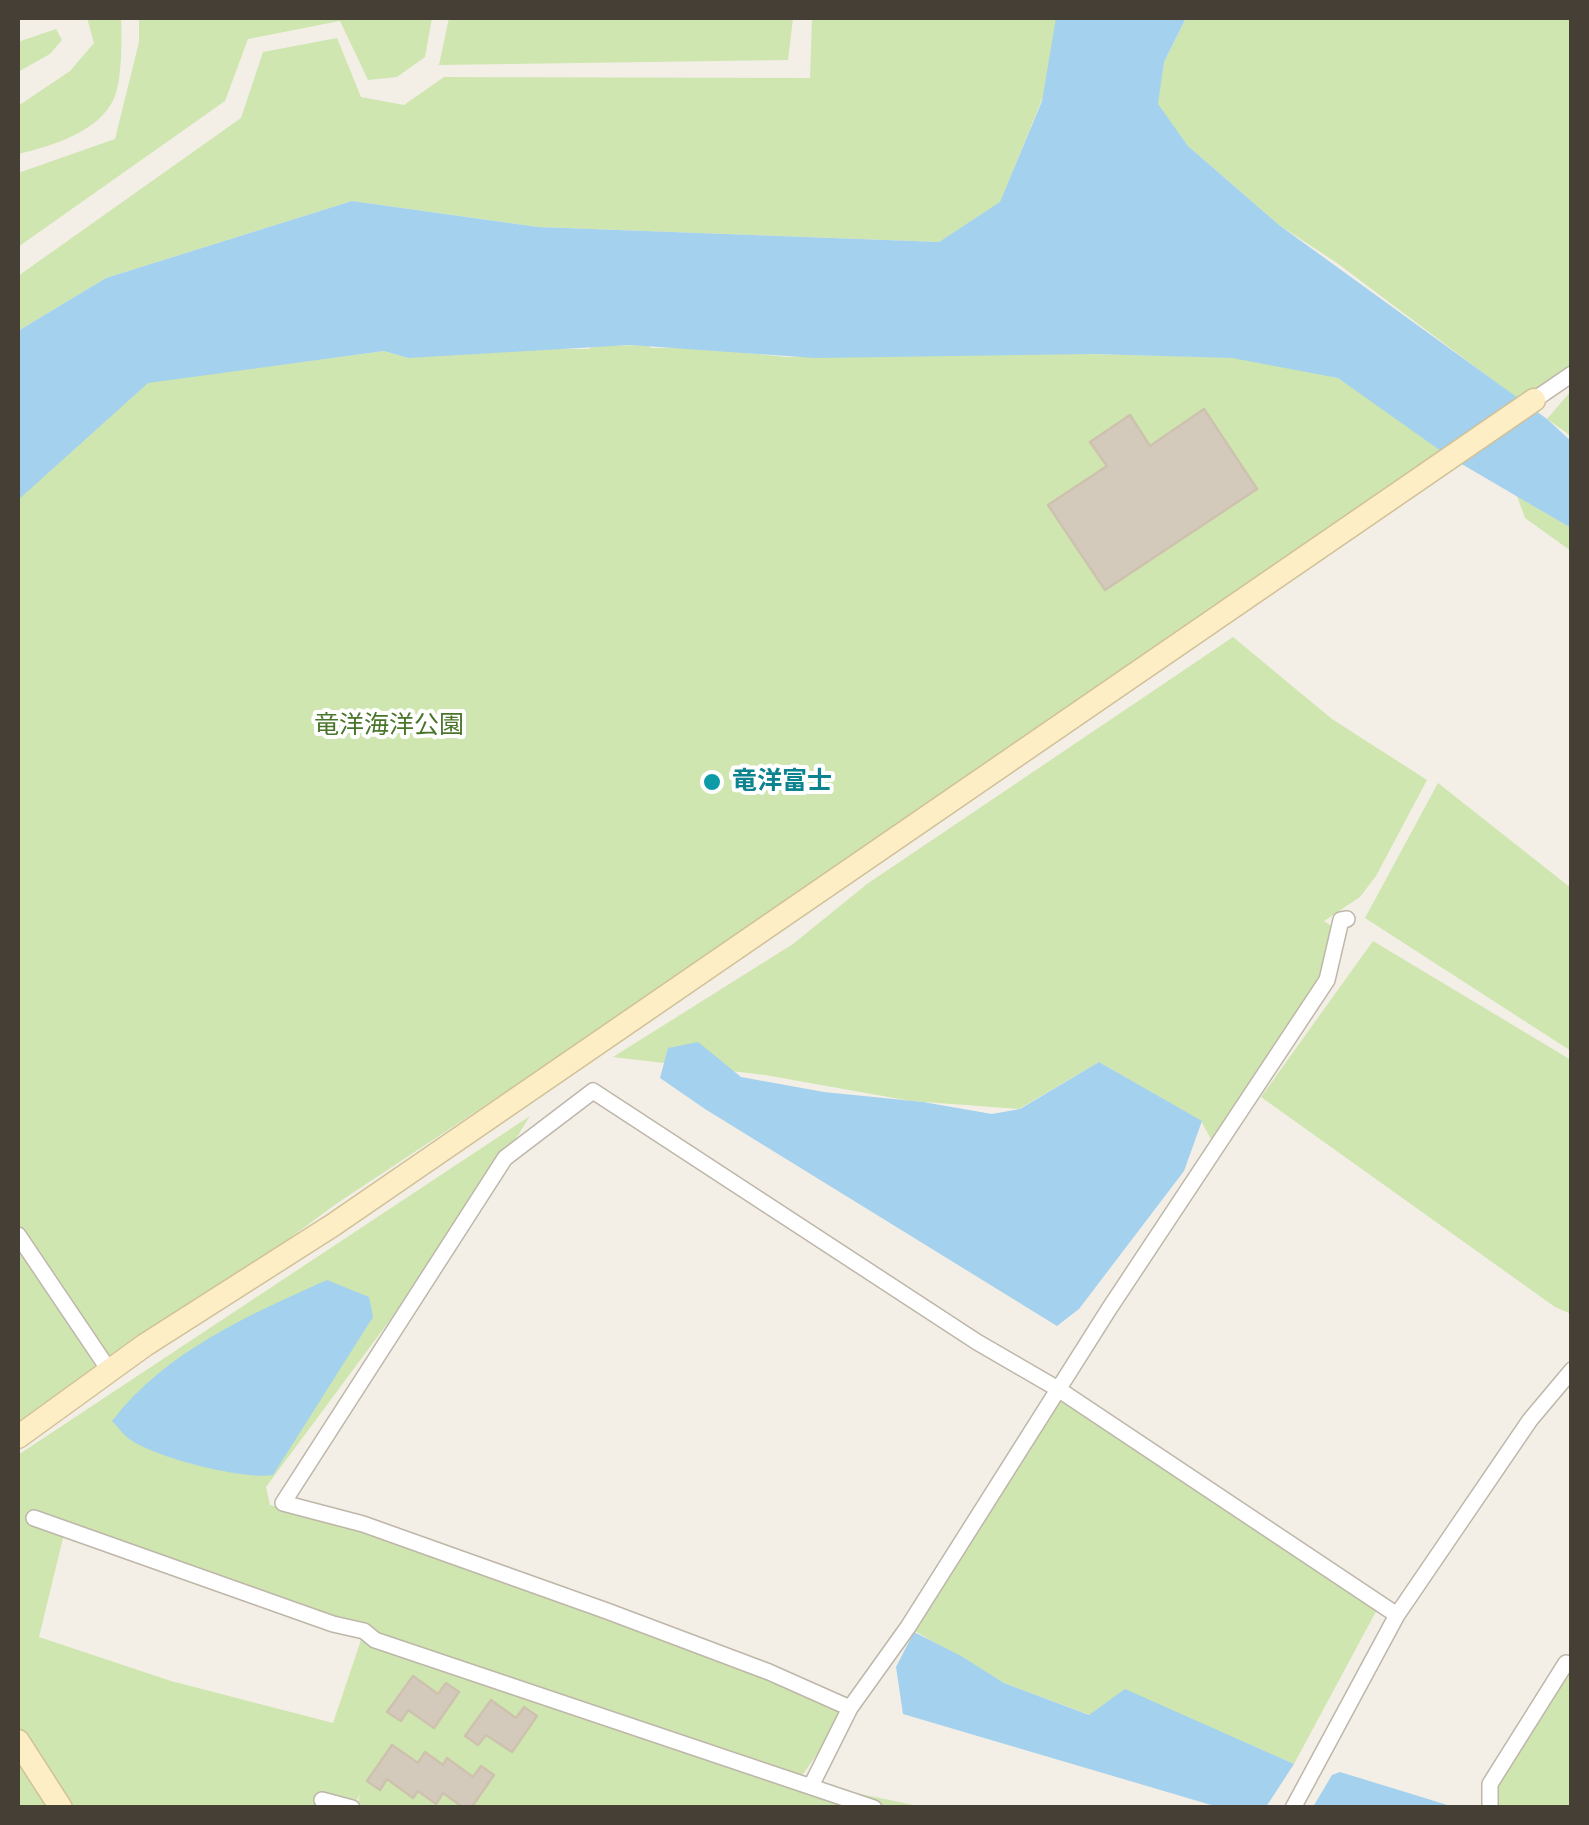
<!DOCTYPE html>
<meta charset="utf-8">
<style>
body{margin:0}
#map{position:relative;width:1589px;height:1825px;overflow:hidden;background:#f3efe6;font-family:Montserrat,sans-serif}
canvas{display:block}
.frame{position:absolute;inset:0;border:20px solid #453f36;pointer-events:none}
</style>
<div id="map">
<canvas width="1589" height="1825"></canvas>
<div class="frame"></div>
</div>
<script>
const ctx = document.querySelector('canvas').getContext('2d');
ctx.lineJoin = 'round';
function fill(path, color) { ctx.fillStyle = color; ctx.fill(path, 'evenodd'); }
function strokePath(path, color, width, dash) { ctx.strokeStyle = color; ctx.lineWidth = width; ctx.lineCap = dash ? 'butt' : 'round'; ctx.setLineDash(dash || []); ctx.stroke(path); }
function label(font, color, halo, rows, align = 'center') {
  ctx.font = font + ' Montserrat,"Noto Sans JP",sans-serif'; ctx.lineWidth = 8; ctx.setLineDash([]); ctx.textBaseline = 'middle'; ctx.strokeStyle = halo; ctx.fillStyle = color; for (const [text, x, y, turn = 0] of rows) {
    ctx.save(); ctx.translate(x, y); ctx.rotate((+turn || 0) * Math.PI / 180); ctx.textAlign = isNaN(turn) ? turn : align; if (halo) ctx.strokeText(text, 0, 0); ctx.fillText(text, 0, 0); ctx.restore();
  }
}
fill(new Path2D(`
 M87,18h34c1,18 1,61 -6,78 -14,36 -64,50 -97,58v-48l52,-35 24,-28z
 M139,18h293l-7,39 -28,20 -29,3 -28,-59 -92,18 -23,62 -207,146v-74l97,-34 24,-97z
 M449,18h344l-5,42 -349,5z
 M812,18h263l-75,185 -61,39 -401,-15 -186,-26 -246,77 -88,53v-55l223,-158 22,-66 74,-14 24,59 43,8 40,-28 366,1z
 M1186,18h385v353l-45,34 -189,-142 -58,-38 -91,-79 -31,-42 7,-42z
 M56,29l6,11 -12,14 -32,18v-30z
 M648,345l3,3h49l86,9 216,-5 252,6 84,20 114,75 -445,307 -671,444 -318,234v-946l130,-110 236,-31 24,7 13,-10 168,1 3,-3z
 M1571,391v45l-24,-17z
 M1517,496l54,32v23l-46,-33z
 M1233,637l99,82 95,61 -51,96 -16,21 -36,24 15,10 -9,38 -114,179 -15,-27 -102,-59 -80,47 -108,-8 -146,-26 -152,-18 180,-113 74,-60z
 M1438,783l133,105v163l-206,-133z
 M1373,941l198,119v254l-16,-7 -294,-210z
 M530,1116l-59,95 -205,276 4,18 150,40 430,163 -52,73 125,26h-566l3,-13 -7,14h-335v-353zM65,1530l299,101 -31,92 -162,-42 -132,-44z
 M1058,1389l322,215 -86,160 -169,-74 -35,25 -86,-32 -96,-56z
 M1571,1668v139h-80l-1,-14z`), '#cfe6b0');
fill(new Path2D(`
 M1056,18h130l-22,44 -6,42 30,42 91,79 268,194 25,23 -1,86 -123,-72 -110,-78 -106,-20 -140,-4 -277,4 -185,-13 -222,13 -24,-7 -236,32 -130,117v-169l88,-53 246,-77 186,26 401,15 61,-40 42,-101z
 M698,1042l43,35 83,15 99,10 69,12 28,-5 79,-47 103,59 -18,50 -105,138 -22,17 -352,-217 -45,-31 8,-30z
 M327,1280l42,17 4,20 -100,158c-30,5 -121,-18 -145,-37 -6,-5 -11,-12 -16,-17 54,-70 137,-106 215,-141z
 M914,1632l47,24 43,27 85,32 36,-26 169,75 -28,43h-48l-315,-93 -7,-47z
 M1340,1772l114,35h-141l19,-32z`), '#a4d1ee');
const building = new Path2D(`
 M1204,409l53,80 -152,101 -57,-85 59,-39 -17,-24 40,-27 20,31z
 M413,1676l25,18 8,-11 13,9 -25,36 -26,-18 -7,11 -14,-9z
 M491,1700l25,18 8,-11 13,9 -25,36 -26,-17 -8,10 -13,-9z
 M392,1745l26,18 7,-11 18,13 4,-7 26,19 8,-11 13,9 -23,33h-7l-21,-15 -7,11 -18,-13 -5,7 -26,-19 -7,11 -13,-9z`);
fill(building, '#d4cabc');
strokePath(building, '#cec2af', 2.5);
const street = new Path2D(`
 M1534,400l38,-26
 M18,1235l91,135
 M34,1518l299,106 31,7 11,9 499,168
 M850,1708l-81,-36 -162,-61 -244,-87 -80,-21 222,-345 88,-67 384,251 81,47 339,226
 M811,1786l39,-78 58,-81 201,-318 218,-329 14,-60 6,-1
 M322,1800l30,8
 M1293,1808l104,-193 133,-195 42,-50
 M1490,1808v-24l76,-121`);
const secondary = new Path2D(`
 M18,1437l127,-92 188,-120 1201,-825
 M18,1741l43,67`);
strokePath(street, '#beb6a9', 18);
strokePath(secondary, '#d1c198', 25);
strokePath(street, '#fff', 15);
strokePath(secondary, '#fdeec6', 22);
for (const [x, y, r, color] of [
 [712,782,10,"#0f9aa8"]
]) { const dot = new Path2D(); dot.arc(x, y, r, 0, 2 * Math.PI); ctx.fillStyle = color; ctx.fill(dot); strokePath(dot, '#fff', 4); }
label('25px', '#49752b', '#fff', [
 ["竜洋海洋公園",389,726]
]);
label('bold 25px', '#0d838f', '#fff', [
 ["竜洋富士",732,782]
], 'left');
</script>
